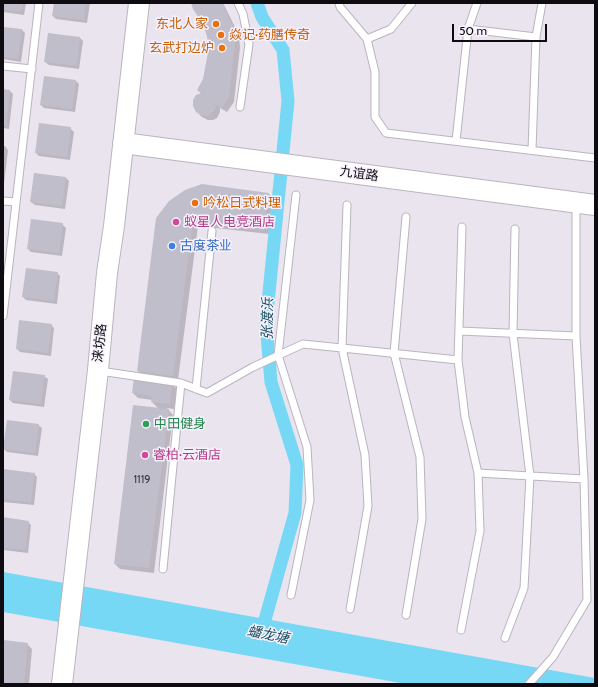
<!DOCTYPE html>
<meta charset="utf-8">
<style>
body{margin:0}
#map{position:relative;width:598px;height:687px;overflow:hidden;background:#eae4ef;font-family:Cabin,sans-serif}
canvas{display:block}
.frame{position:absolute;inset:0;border:4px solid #0e0c10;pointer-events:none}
.scale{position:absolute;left:452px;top:24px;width:95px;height:18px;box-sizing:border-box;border:2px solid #0e0c10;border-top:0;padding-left:5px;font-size:12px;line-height:14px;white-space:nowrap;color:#0e0c10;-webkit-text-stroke:3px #f7f1fd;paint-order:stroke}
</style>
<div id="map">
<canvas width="598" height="687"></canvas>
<div class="frame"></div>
<div class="scale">50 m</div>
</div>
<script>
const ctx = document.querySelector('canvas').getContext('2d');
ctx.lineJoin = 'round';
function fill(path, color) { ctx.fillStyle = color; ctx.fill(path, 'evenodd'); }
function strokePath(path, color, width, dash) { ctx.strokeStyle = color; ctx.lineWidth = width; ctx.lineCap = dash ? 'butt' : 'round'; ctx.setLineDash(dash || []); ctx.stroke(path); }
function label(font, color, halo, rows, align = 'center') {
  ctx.font = font + ' Cabin,"Noto Sans SC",sans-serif'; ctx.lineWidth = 3; ctx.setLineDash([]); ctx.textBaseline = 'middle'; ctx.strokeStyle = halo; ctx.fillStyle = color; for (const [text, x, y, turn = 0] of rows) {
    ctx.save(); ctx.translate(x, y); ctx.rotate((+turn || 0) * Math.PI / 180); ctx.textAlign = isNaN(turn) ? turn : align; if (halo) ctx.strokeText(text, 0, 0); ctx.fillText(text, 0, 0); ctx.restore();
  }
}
fill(new Path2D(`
 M3,572l592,106v6h-189l-403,-72z`), '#77d8f5');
fill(new Path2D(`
 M3,3h23l-2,12 -21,-3z
 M55,3h35l-3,20 -31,-4 -3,-3z
 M192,3h31l16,32 1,13 -6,54 -7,10 -7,-4v4l-3,6 -4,2h-5l-6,-3 -6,-6 5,-18 -3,-3 6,-11 6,-32 -6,-23z
 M3,28l19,2 3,3 -4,29 -18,-3z
 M80,38l3,3 -4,28 -30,-4 -4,-3z
 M76,81l3,3 -4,28 -31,-4 -3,-3z
 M3,90l7,1 3,3 -4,35 -6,-1z
 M70,128l4,4 -4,28 -31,-4 -3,-3z
 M3,146h2l3,4 -4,34h-1z
 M66,178l3,3 -4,28 -30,-4 -4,-3z
 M269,194l5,5 -5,35 -71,-8 -20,154 -35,-4 -5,-5 19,-153z
 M62,224l4,4 -4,28 -31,-4 -3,-3z
 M57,273l3,3 -3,28 -31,-4 -3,-3z
 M51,325l3,3 -3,28 -31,-4 -3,-3z
 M44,376l4,3 -4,28 -31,-4 -3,-3z
 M172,384l5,5 -3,20 -7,-1 6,7 -19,158 -34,-4 -5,-5 44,-155 -7,-7v-2l-14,-2 -5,-5z
 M38,425l4,3 -4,28 -31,-4 -3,-3z
 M3,474h31l3,3 -3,28 -31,-3z
 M3,518l25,4 3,3 -3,28 -25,-3z
 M5,641l22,3 5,5 -3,35h-26v-25z`), '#0003');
strokePath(new Path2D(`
 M257,3l5,14 21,33 5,51 -22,222 5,59 26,83 -2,48 -34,121`), '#77d8f5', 13);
fill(new Path2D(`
 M3,3h20l-2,9 -18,-2z
 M54,3h32l-2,17 -32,-4z
 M191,3h31l12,26 1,14 -6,54 -7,11 -7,-4 1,3 -4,6 -4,3 -6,-1 -6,-3 -3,-6v-6l3,-5 5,-2 -4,-3 6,-11 6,-32 -2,-11 -4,-12 -10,-15z
 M3,27l19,2 -4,30 -15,-2z
 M48,33l32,4 -3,29 -33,-4z
 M44,76l32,4 -4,29 -32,-4z
 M3,89l7,1 -4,36h-3z
 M39,123l32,4 -4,30 -32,-4z
 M34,173l32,4 -4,29 -32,-4z
 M202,184l67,9 -5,37 -71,-9 -20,155 -36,-5 19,-153 13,-17 16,-11z
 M31,219l32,4 -4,30 -32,-4z
 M26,268l32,4 -4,29 -32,-4z
 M19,320l33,4 -4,29 -32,-4z
 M13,371l32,4 -4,29 -32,-4z
 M134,378l38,5 -2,21 -19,-2 1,-6 -20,-3z
 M133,405l36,4 -20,159 -35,-4z
 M7,420l32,4 -4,29 -32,-4z
 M3,469l32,4 -4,30 -28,-4z
 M3,517l26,4 -4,29 -22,-2z
 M4,640l24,3 -4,41h-21z`), '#c0beca');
const lane = new Path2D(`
 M238,3l5,11 6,30 -9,63
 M339,3l1,4 27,32 8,33v45l11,16 209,25
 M468,29l68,8
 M367,39l24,-10 21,-26
 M3,66l29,3
 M456,141l12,-112 9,-26
 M532,150l4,-113 6,-34
 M3,201l13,1
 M347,205l-5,143 23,107 3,51 -18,103
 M3,316l36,-313
 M459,331l117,5
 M100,371l81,12 26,10 46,-26 50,-23 155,16
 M196,389l16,-158
 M478,473l106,6
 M163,569l18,-186
 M291,595l19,-95 -3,-53 -29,-92 18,-160
 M406,615l16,-96 -2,-62 -26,-104 12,-136
 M461,630l19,-99 -2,-58 -13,-56 -7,-57 4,-133
 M505,638l19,-50 6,-112 -17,-142 2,-105
 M529,684l24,-27 34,-57 -3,-121 -8,-143v-133`);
const secondary = new Path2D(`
 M123,143l472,62
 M62,684l36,-314 9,-97 7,-47 25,-223`);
strokePath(lane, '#bab4bf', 9);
strokePath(secondary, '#bab4bf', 22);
strokePath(lane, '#fff', 7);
strokePath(secondary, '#fff', 20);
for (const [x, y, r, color] of [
 [216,24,4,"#e8710a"],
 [221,35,4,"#e8710a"],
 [222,48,4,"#e8710a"],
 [195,203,4,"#e8710a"],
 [176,222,4,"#d1479c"],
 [172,246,4,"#3f7fe0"],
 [146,424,4,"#2e9e5b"],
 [145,455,4,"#d1479c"]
]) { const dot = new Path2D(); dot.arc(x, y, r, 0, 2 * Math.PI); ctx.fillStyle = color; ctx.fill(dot); strokePath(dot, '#f7f1fd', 1.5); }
label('11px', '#3a383e', null, [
 ["1119",142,480]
]);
label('13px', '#c56008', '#f7f1fd', [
 ["东北人家",208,24],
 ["焱记·药膳传奇",229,35,"left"],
 ["玄武打边炉",214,48],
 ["吟松日式料理",203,203,"left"]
], 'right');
label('13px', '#0e0c10', '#f7f1fd', [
 ["九谊路",359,174,8],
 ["涞坊路",100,343,-84]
]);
label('13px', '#b23c85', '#f7f1fd', [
 ["蚁星人电竞酒店",184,222],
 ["睿柏·云酒店",153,455]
], 'left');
label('13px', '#366cbe', '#f7f1fd', [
 ["古度茶业",180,246]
], 'left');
label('13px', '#27864d', '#f7f1fd', [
 ["中田健身",154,424]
], 'left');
label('italic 14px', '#185060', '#f7f1fd', [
 ["张渡浜",268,319,-89],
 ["蟠龙塘",268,635,11]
]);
</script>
